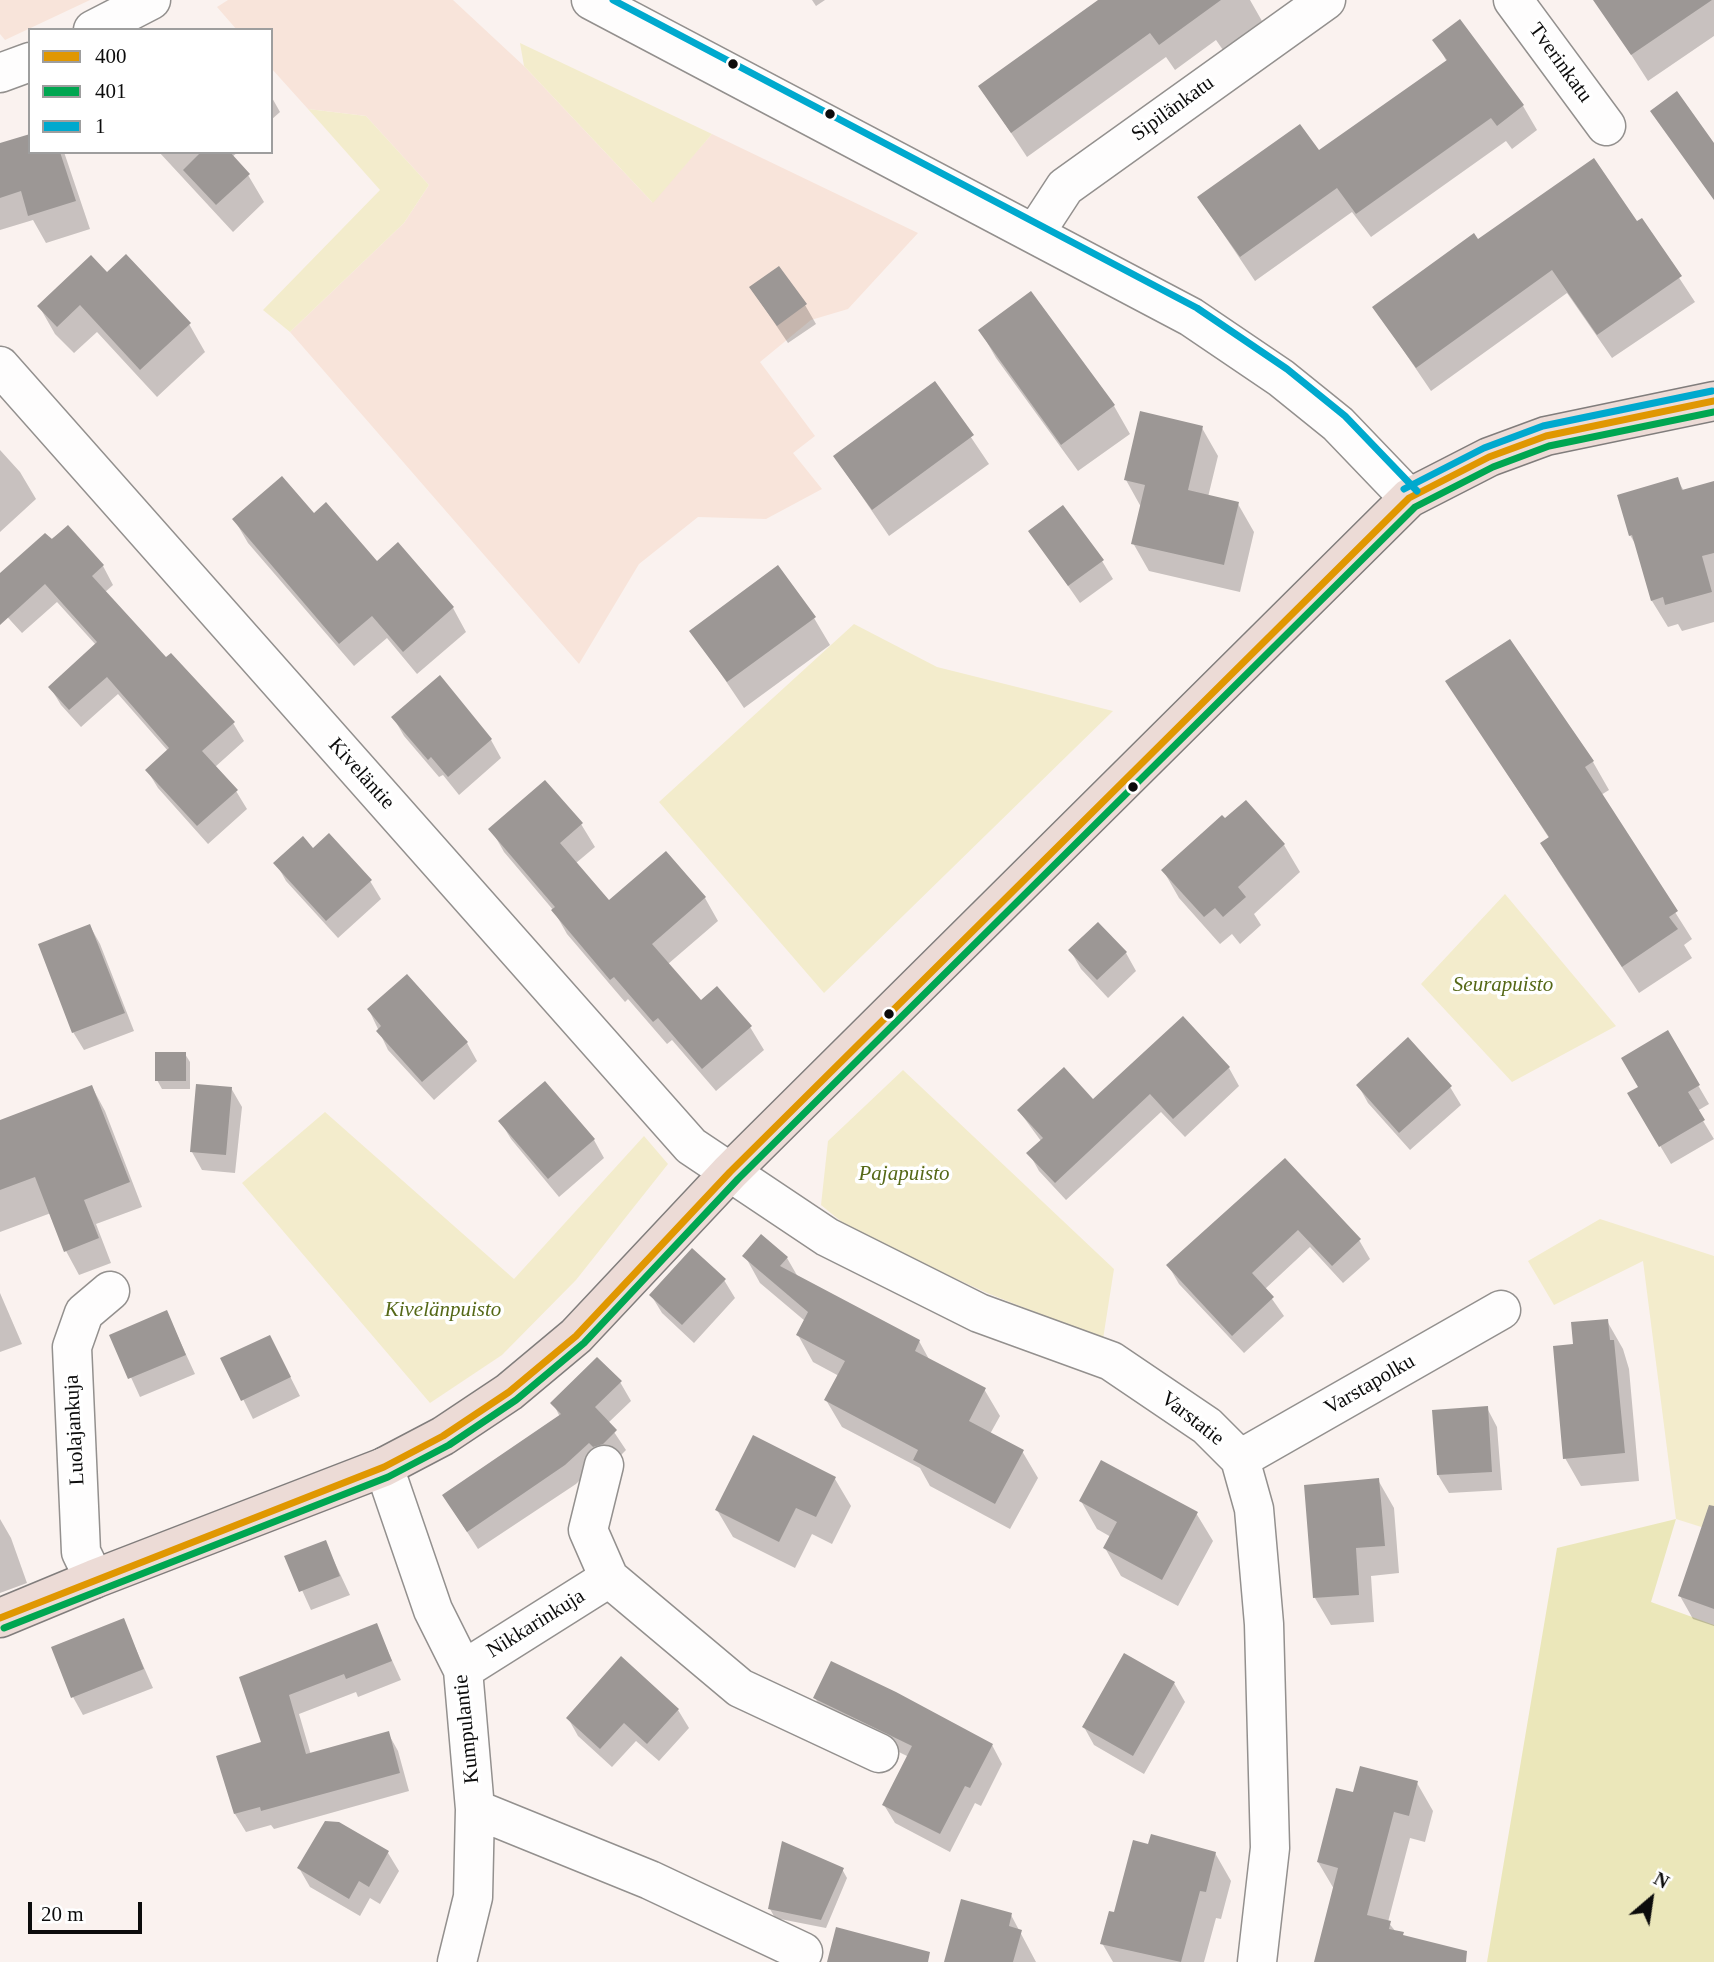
<!DOCTYPE html>
<meta charset="utf-8">
<style>
body{margin:0}
#map{position:relative;width:1714px;height:1962px;overflow:hidden;background:#faf2ef;font-family:Georgia,serif}
canvas{display:block}
.legend{position:absolute;left:28px;top:28px;width:245px;height:126px;box-sizing:border-box;background:#fff;border:2px solid #9e9e9e;margin:0;padding:9px 12px;list-style:none;font-size:21px;color:#0c0c0c}
.legend li{display:flex;align-items:center;gap:14px;height:35px}
.legend b{width:35px;border:2px solid #9e9e9e}
.north{position:absolute;left:1616px;top:1864px;width:70px;height:70px;-webkit-text-stroke:5px #fff;paint-order:stroke;rotate:29deg;font-size:19px;font-weight:700;line-height:28px;text-align:center;color:#0c0c0c}
.north::after{content:'';display:block;margin:auto;width:24px;height:32px;background:#0c0c0c;clip-path:polygon(50% 0,100% 100%,50% 72%,0 100%)}
.scale{position:absolute;left:28px;top:1902px;width:114px;height:32px;box-sizing:border-box;border:4px solid #0c0c0c;border-top:0;padding-left:9px;font-size:21px;line-height:24px;white-space:nowrap;color:#0c0c0c;-webkit-text-stroke:5px #fff;paint-order:stroke}
</style>
<div id="map">
<canvas width="1714" height="1962"></canvas>
<ul class="legend">
<li><b style="height:9px;background:#e09701"></b>400</li>
<li><b style="height:9px;background:#00a651"></b>401</li>
<li><b style="height:9px;background:#00a9ce"></b>1</li>
</ul>
<div class="north">N</div>
<div class="scale">20 m</div>
</div>
<script>
const ctx = document.querySelector('canvas').getContext('2d');
ctx.lineJoin = 'round';
function fill(path, color) { ctx.fillStyle = color; ctx.fill(path, 'evenodd'); }
function strokePath(path, color, width, dash) { ctx.strokeStyle = color; ctx.lineWidth = width; ctx.lineCap = dash ? 'butt' : 'round'; ctx.setLineDash(dash || []); ctx.stroke(path); }
function label(font, color, halo, rows, align = 'center') {
  ctx.font = font + ' Georgia,serif'; ctx.lineWidth = 7; ctx.setLineDash([]); ctx.textBaseline = 'middle'; ctx.strokeStyle = halo; ctx.fillStyle = color; for (const [text, x, y, turn = 0] of rows) {
    ctx.save(); ctx.translate(x, y); ctx.rotate((+turn || 0) * Math.PI / 180); ctx.textAlign = isNaN(turn) ? turn : align; if (halo) ctx.strokeText(text, 0, 0); ctx.fillText(text, 0, 0); ctx.restore();
  }
}
fill(new Path2D(`
 M0,0h90l-85,40 -5,-6z
 M228,0h225l71,66 128,136 60,-68 206,99 -70,76 -37,11 -51,42 55,74 -22,17 29,36 -56,30 -68,-2 -59,47 -60,100 -289,-332 114,-109 25,-38 -63,-69 -58,-7 -37,-41v-38h-34l-20,-23z`), '#f8e4da');
fill(new Path2D(`
 M520,43l192,91 -59,69 -129,-137z
 M308,109l58,7 63,69 -25,38 -114,109 -27,-22 117,-120z
 M854,624l83,43 176,44 -289,282 -165,-191z
 M1505,894l111,132 -104,56 -91,-98z
 M903,1070l211,199 -11,70 -116,-46 -133,-61 -33,-27 7,-64z
 M325,1112l189,167 130,-143 24,28 -92,116 -74,75 -72,48 -188,-220z
 M1600,1219l114,37v275l-38,-12 -33,-258 -89,44 -26,-44z`), '#f3eccc');
fill(new Path2D(`
 M1676,1519l-25,83 63,23v337h-227l70,-414z`), '#ebe7ba');
fill(new Path2D(`
 M812,0h13l-9,6z
 M1100,0h150l12,21 -39,29 -7,-10 -41,30 -9,-13 -139,100 -47,-71z
 M1618,0h96v36l-66,45 -45,-70z
 M1435,40l88,66 14,24 -25,19 -6,-8 -135,96 -19,-25 -97,69 -56,-83 120,-46 128,-90z
 M271,96l9,16 -9,8z
 M0,145l30,7h34l26,77 -44,14 -13,-23 -33,10z
 M159,152h79l-6,5 16,18 16,27 -31,30z
 M1641,220l54,82 -83,56 -45,-65 -136,98 -57,-84 104,-65 158,-19z
 M107,274l82,50 16,28 -48,45 -60,-65 -23,21 -19,-19 -16,-28z
 M751,288l54,17 11,19 -28,19z
 M1031,294l83,112 16,28 -52,37 -82,-113 -16,-28z
 M935,384l54,80 -100,72 -54,-79z
 M1202,428l16,28 -10,41 30,7 16,28 -14,60 -91,-21 -16,-28 8,-36 -15,-27z
 M0,450l20,22 16,27 -36,33z
 M1677,479l7,12 30,-9v140l-32,9 -4,-7 -10,3 -16,-26 -14,-52 -8,-14z
 M234,519l143,44 21,-18 55,63 13,24 -49,42 -30,-36 -33,28 -106,-123z
 M68,527l35,39 10,19 -9,8 62,67 67,63 11,18 -29,26 21,24 11,18 -39,35 -50,-56 -11,-18 21,-19 -50,-57 -37,33 -20,-22 -11,-18 46,-42 -39,-43 -35,31 -22,-24v-33z
 M1030,531l72,30 11,18 -33,24z
 M814,618l16,27 -86,63 -52,-77z
 M1509,641l84,121 16,28 -8,5 91,144 -8,6 8,13 -53,35 -81,-122 -16,-28 7,-5 -101,-156z
 M393,717l98,23 10,18 -42,37 -16,-20 -4,2 -35,-41z
 M581,824l14,23 -19,16 33,39 57,-49 39,45 13,23 -50,43 32,38 50,25 14,23 -48,41 -44,-51 -5,4 -39,-45 -3,3 -58,-68 -13,-23 -50,-59 -13,-23z
 M1284,845l16,27 -46,42 7,11 -21,19 -8,-10 -12,10 -41,-46 -16,-28z
 M313,850l57,31 11,18 -43,39 -52,-57 -10,-18z
 M90,926l10,18 34,87 -50,19 -11,-18z
 M1070,950l56,3 10,18 -28,27 -27,-29z
 M369,1010l98,33 10,18 -43,39 -46,-50z
 M1667,1032l42,72 -12,7 17,28 -43,25 -42,-70 11,-7z
 M185,1054l5,8v27h-28l-5,-9z
 M1229,1068l10,18 -54,51 -24,-25 -95,88 -27,-29 -10,-18 12,-12 -22,-30 74,-9z
 M1358,1085l92,2 11,18 -51,45 -42,-47z
 M92,1087l13,24 37,96 -46,17 15,39 -32,12 -13,-24 -15,-38 -51,19v-101z
 M231,1088l11,19 -7,66 -33,-3 -10,-18z
 M500,1121l94,19 10,18 -45,39 -48,-58z
 M1285,1161l74,79 11,19 -27,24 -33,-36 -45,42 19,27 -40,37 -65,-69 -11,-19z
 M745,1256l42,2 11,19 121,64 11,20 54,28 16,27 -10,18 32,17 16,27 -28,51 -80,-43 -10,-18 -78,-41 -16,-27 13,-24 -26,-14 -15,-27 7,-14 -45,-38z
 M724,1280l11,18 -41,45 -32,-30 -11,-18z
 M0,1293l22,51 -22,8z
 M167,1313l28,61 -55,23 -28,-61z
 M1607,1321l16,28 6,20 10,112 -58,5 -16,-28 10,-113z
 M270,1337l30,59 -47,23 -30,-60z
 M620,1382l11,19 -23,22 18,27 -12,12 -14,-2 -24,24 -98,65 -34,-53 116,-79 -7,-14z
 M1487,1408l10,19 5,63 -53,3 -11,-18z
 M835,1479l16,27 -19,38 -20,-10 -17,34 -62,-31 -16,-27z
 M1378,1480l16,28 5,65 -28,3 3,46 -43,3 -16,-27z
 M1081,1501l115,12 17,28 -35,65 -57,-30 -16,-28 6,-11 -14,-8z
 M0,1519l11,19 16,45 -27,10z
 M325,1542l25,53 -39,15 -24,-53z
 M1714,1552v74l-21,-7 -13,-23z
 M123,1620l30,68 -70,27 -10,-18z
 M376,1625l25,55 -43,17 -2,-5 -57,22 12,41 77,-22 10,18 11,40 -135,38 -3,-4 -25,7 -11,-18 -16,-57 45,-13 -23,-66z
 M1174,1683l11,19 -41,72 -50,-29 -10,-18z
 M815,1698l177,47 10,19 -21,42 -6,-3 -25,49 -55,-29 -11,-18 25,-48 -83,-41z
 M678,1710l11,18 -30,33 -23,-20 -24,26 -34,-31 -10,-18z
 M1417,1783l16,28 -8,31 -15,-4 -22,84 8,10 51,30h-131l18,-73 -16,-27 36,-68z
 M1149,1846l66,7 16,28 -10,38 -5,-1 -12,44h-91l-11,-19z
 M388,1853l11,18 -19,33 -10,-6 -10,18 -50,-29 -11,-19z
 M842,1869l5,9 -21,50 -51,-10 -5,-9z
 M1011,1915l25,47h-90z`), '#0003');
fill(new Path2D(`
 M1098,0h123l-62,45 -9,-12 -139,100 -33,-47z
 M1593,0h119l-81,55z
 M1460,19l64,86 -27,21 -6,-8 -135,96 -19,-26 -97,69 -43,-60 103,-73 19,26 128,-90 -15,-20z
 M1677,91l37,52v57l-64,-89z
 M30,134v18h30l16,49 -48,15 -7,-25 -21,7v-55z
 M201,152h29l20,22 -34,31 -33,-35z
 M1594,158l43,63 5,-3 40,58 -85,59 -45,-65 -136,98 -44,-61 102,-74 4,6z
 M126,254l65,69 -51,47 -60,-65 -23,22 -20,-21 54,-51 16,17z
 M779,266l28,38 -30,22 -28,-39z
 M1031,291l84,114 -54,40 -83,-115z
 M935,381l39,54 -102,75 -39,-54z
 M1140,411l63,15 -15,64 51,12 -15,63 -93,-21 14,-59 -21,-5z
 M282,476l32,37 12,-11 51,59 21,-19 56,65 -51,45 -31,-36 -33,28 -107,-125z
 M1678,477l4,13 32,-9v72l-12,3 10,36 -47,13 -2,-8 -12,4 -19,-66 -3,1 -12,-41z
 M1063,505l41,55 -36,26 -40,-55z
 M68,525l36,40 -12,11 74,81 5,-4 64,69 -33,29 36,39 -41,36 -52,-56 24,-22 -62,-71 -38,33 -21,-23 49,-45 -52,-58 -45,41v-52l45,-40 7,6z
 M778,565l38,52 -89,65 -38,-51z
 M1510,639l84,122 -9,6 93,144 -9,6 9,12 -56,38 -82,-124 9,-6 -104,-156z
 M440,675l52,64 -44,38 -17,-20 -3,3 -37,-43z
 M545,780l38,43 -23,20 49,57 57,-49 40,46 -54,47 49,56 16,-14 35,40 -50,43 -44,-51 -5,4 -39,-45 -4,3 -59,-70 4,-3 -67,-78z
 M1246,800l39,44 -47,43 8,10 -23,20 -8,-9 -11,9 -43,-47 61,-55 3,3z
 M329,833l43,47 -46,41 -53,-58 30,-27 10,12z
 M1098,922l29,30 -30,28 -29,-30z
 M90,924l35,89 -53,20 -34,-89z
 M407,974l61,68 -46,40 -46,-51 5,-5 -14,-17z
 M1183,1016l47,51 -57,52 -23,-25 -95,89 -29,-30 17,-15 -26,-28 47,-43 29,32z
 M1668,1030l32,55 -12,7 17,28 -46,27 -32,-54 11,-6 -17,-29z
 M1408,1037l44,49 -53,47 -43,-48z
 M155,1052h31v29h-31z
 M545,1081l50,58 -47,40 -50,-58z
 M196,1084l36,3 -6,68 -36,-3z
 M92,1085l38,97 -46,18 15,38 -35,14 -29,-75 -35,13v-70z
 M1285,1158l76,81 -29,27 -34,-36 -46,43 22,24 -42,39 -66,-71z
 M761,1234l27,23 -8,9 140,74 -5,11 71,37 -17,33 55,29 -29,54 -82,-44 5,-10 -94,-50 21,-39 -49,-26 12,-23 -66,-56z
 M692,1248l34,31 -44,46 -33,-30z
 M167,1310l19,45 -58,24 -19,-44z
 M1608,1319l2,21h4l11,113 -62,6 -10,-113 20,-2 -2,-22z
 M270,1335l21,42 -50,24 -21,-43z
 M597,1357l25,24 -27,26 22,23 -14,14 -10,3 -4,-4 -24,22 -98,67 -25,-37 119,-81 -11,-11z
 M1488,1406l4,66 -55,3 -5,-65z
 M753,1435l83,42 -20,40 -20,-9 -17,34 -64,-32z
 M1101,1460l97,52 -36,68 -59,-32 14,-26 -38,-21z
 M1379,1478l6,68 -29,2 3,47 -46,3 -9,-113z
 M1709,1505l5,1v103l-36,-13z
 M326,1540l14,36 -41,16 -15,-36z
 M124,1618l20,51 -73,29 -20,-51z
 M377,1623l15,38 -46,18 -2,-5 -55,21 17,59 83,-23 11,42 -139,38 -1,-4 -26,7 -18,-58 45,-14 -22,-65z
 M1124,1653l51,29 -42,74 -51,-29z
 M621,1656l58,53 -32,35 -23,-21 -24,26 -34,-31z
 M831,1661l65,31 97,52 -23,44 -5,-2 -25,48 -58,-29 30,-59 -99,-48z
 M1360,1766l58,15 -9,35 -15,-4 -27,103 24,6 -2,8 15,3 -1,3 64,16 -1,11h-152l24,-94 -21,-6 19,-74 17,4z
 M325,1821l14,1 50,29 -20,36 -10,-6 -10,18 -52,-31z
 M1151,1834l65,18 -10,40 -6,-1 -19,71 -81,-18 9,-33 5,1 19,-72 15,4z
 M782,1841l62,27 -23,52 -53,-11z
 M961,1899l51,14 -3,13 13,4 -9,32h-69z
 M836,1927l94,25 -2,10h-101z`), '#9c9795');
const minor = new Path2D(`
 M591,0l600,317 90,61 57,46 71,74
 M1513,0l93,126
 M93,30l58,-30
 M0,73l30,-11
 M1035,233l30,-46 261,-187
 M0,366l691,780 136,91 152,76 132,48 96,65 33,33 14,50 10,115 6,224 -13,114
 M1240,1459l261,-149
 M604,1465l-16,65 21,48 131,110 139,65
 M384,1467l49,143 30,60 12,139 -2,88 -16,65
 M94,1579l-13,-27 -9,-205 12,-34 26,-22
 M463,1670l146,-92
 M475,1809l175,71 153,72`);
const major = new Path2D(`
 M0,1618l94,-39 290,-112 59,-31 66,-44 67,-56 154,-164 679,-674 80,-41 57,-21 168,-35`);
strokePath(minor, '#93908e', 41);
strokePath(major, '#807d7c', 41);
strokePath(minor, '#fefdfd', 38);
strokePath(major, '#ecdbd6', 38);
strokePath(new Path2D(`
 M0,1618l384,-151 59,-31 66,-44 67,-56 154,-164 679,-674 80,-41 57,-21 168,-35`), '#e09701', 7);
strokePath(new Path2D(`
 M4,1628l384,-151 61,-32 67,-45 68,-57 154,-164 677,-672 78,-40 56,-21 165,-34`), '#00a651', 7);
strokePath(new Path2D(`
 M613,0l584,308 90,61 58,47 72,75
 M1404,489l80,-41 59,-22 169,-35`), '#00a9ce', 7);
for (const [x, y, r, color] of [
 [733,64,6,"#0c0c0c"],
 [830,114,6,"#0c0c0c"],
 [1133,787,6,"#0c0c0c"],
 [889,1014,6,"#0c0c0c"]
]) { const dot = new Path2D(); dot.arc(x, y, r, 0, 2 * Math.PI); ctx.fillStyle = color; ctx.fill(dot); strokePath(dot, '#fff', 2.5); }
label('21px', '#0c0c0c', '#fff', [
 ["Tverinkatu",1560,63,54],
 ["Sipilänkatu",1173,109,-36],
 ["Kiveläntie",361,774,48],
 ["Varstapolku",1370,1385,-30],
 ["Varstatie",1192,1419,38],
 ["Luolajankuja",75,1430,-93],
 ["Nikkarinkuja",536,1624,-32],
 ["Kumpulantie",467,1729,-96]
]);
label('italic 21px', '#556817', '#fff', [
 ["Seurapuisto",1503,985],
 ["Pajapuisto",904,1174],
 ["Kivelänpuisto",443,1310]
]);
</script>
